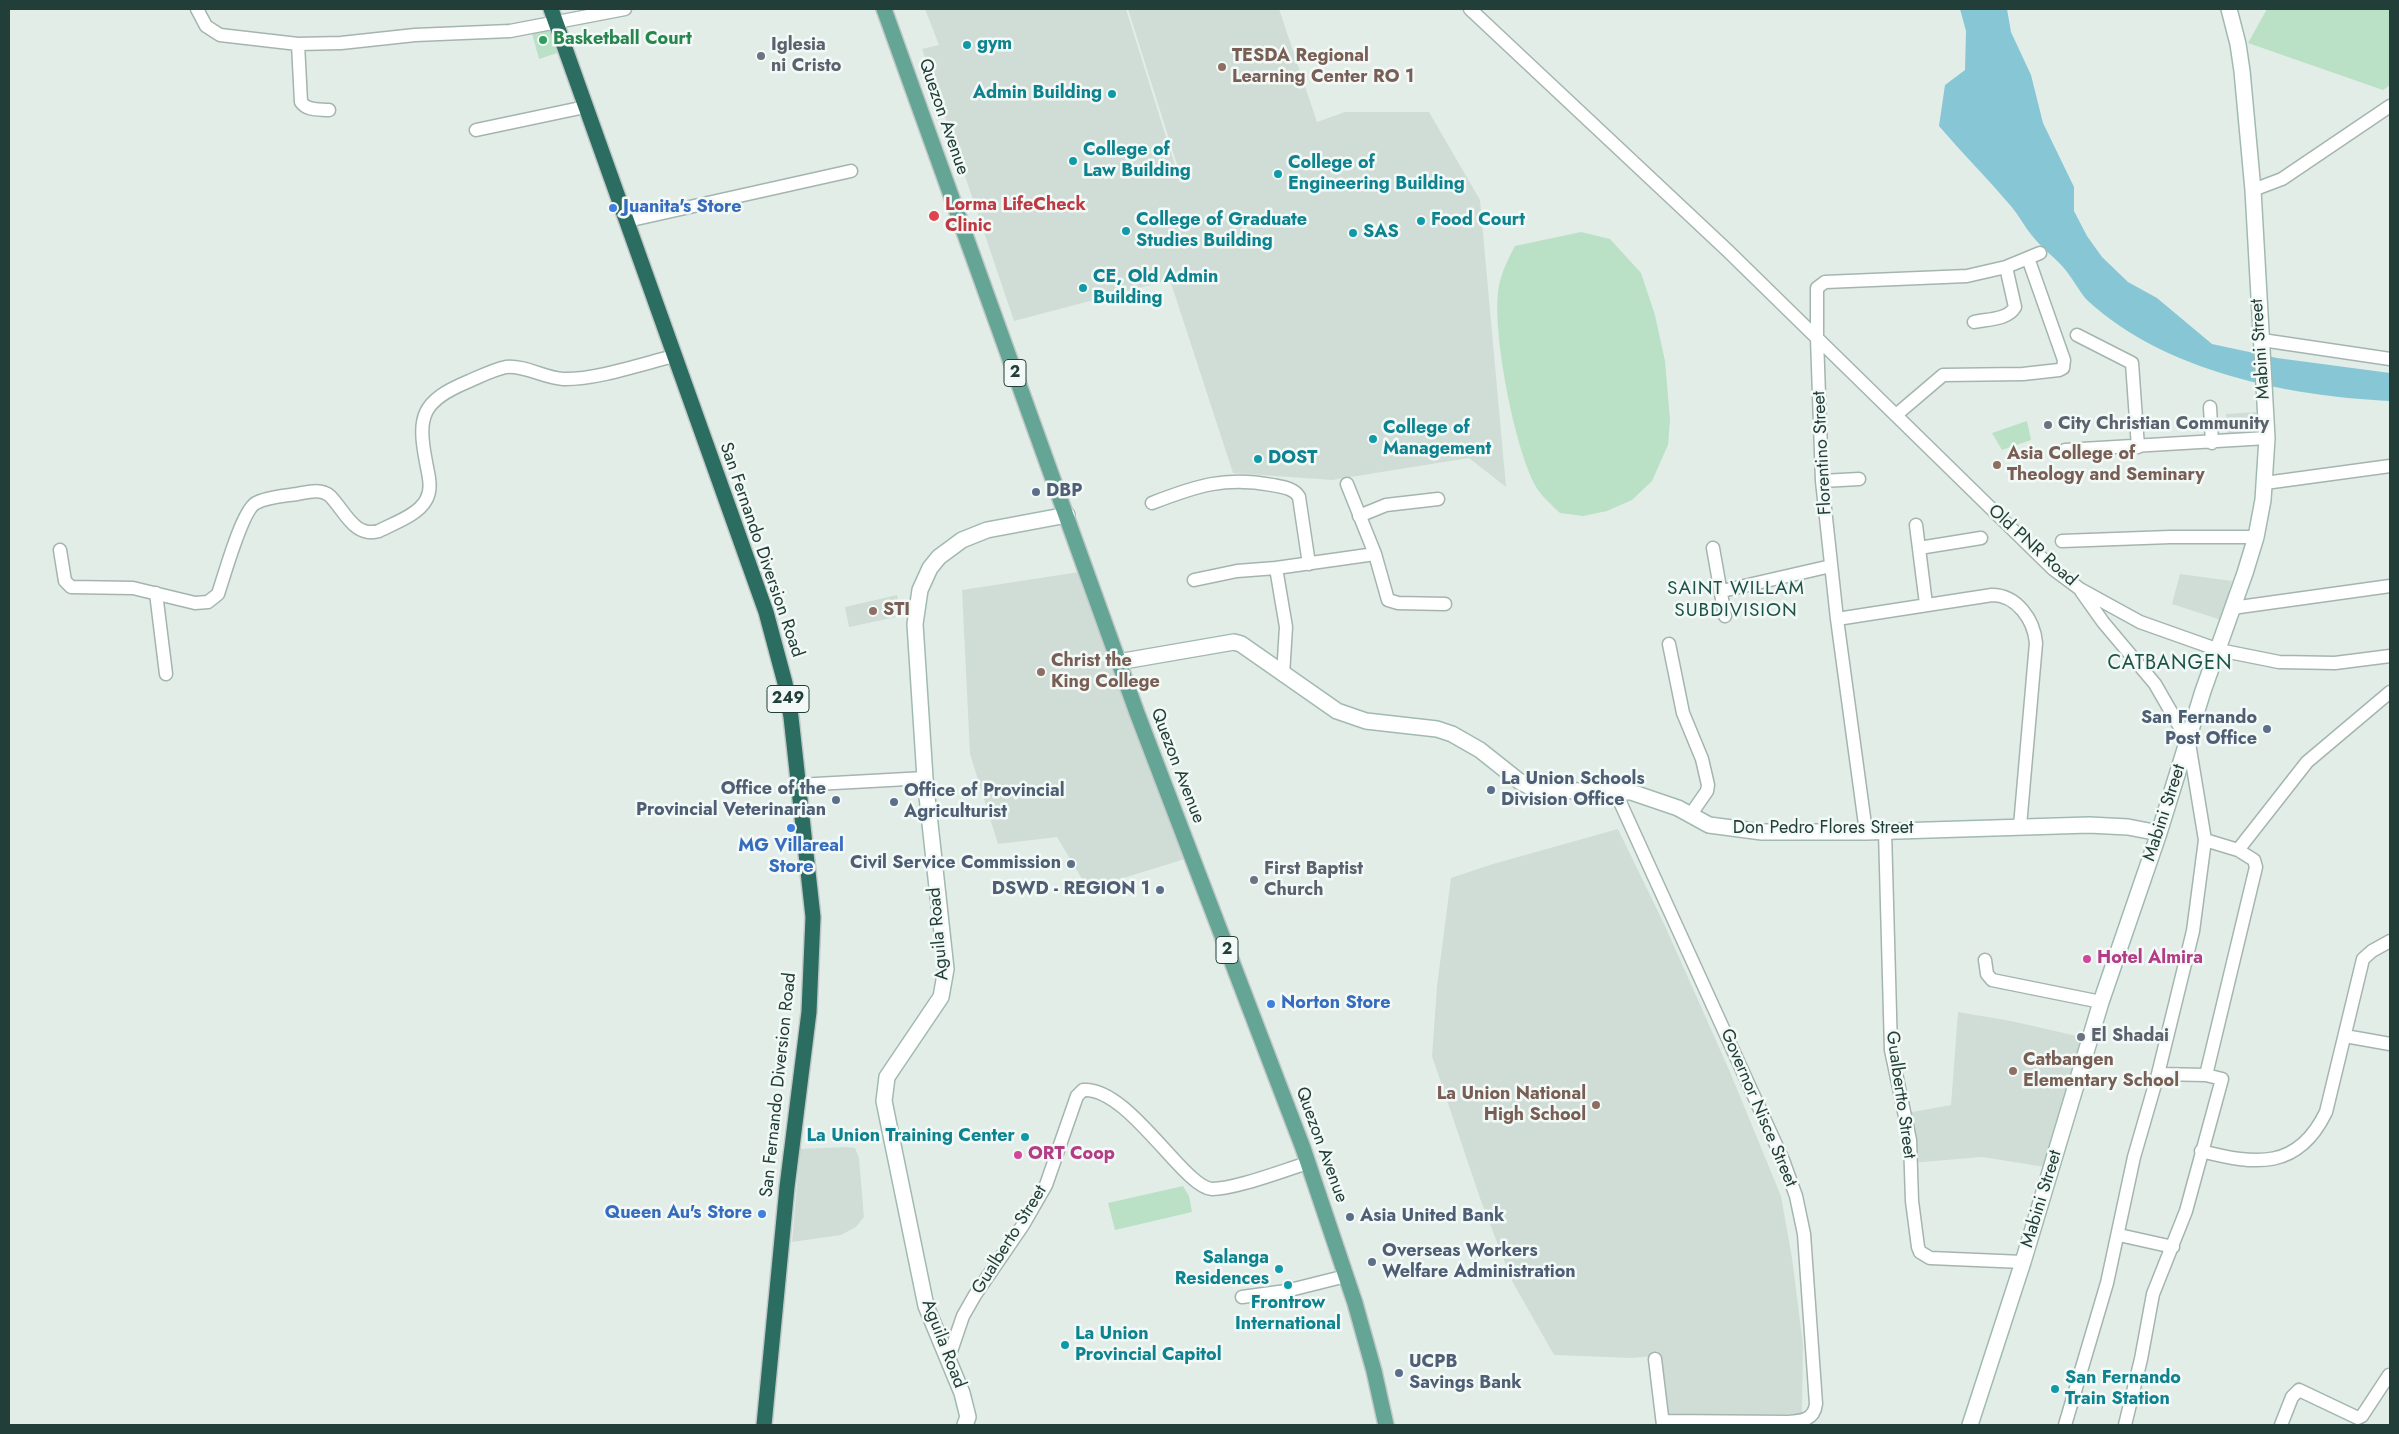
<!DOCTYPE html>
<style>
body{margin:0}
#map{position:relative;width:2399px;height:1434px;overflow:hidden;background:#e2ede8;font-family:Jost,sans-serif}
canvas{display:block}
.frame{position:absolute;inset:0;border:10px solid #213f38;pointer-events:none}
</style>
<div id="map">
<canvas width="2399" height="1434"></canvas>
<div class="frame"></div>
</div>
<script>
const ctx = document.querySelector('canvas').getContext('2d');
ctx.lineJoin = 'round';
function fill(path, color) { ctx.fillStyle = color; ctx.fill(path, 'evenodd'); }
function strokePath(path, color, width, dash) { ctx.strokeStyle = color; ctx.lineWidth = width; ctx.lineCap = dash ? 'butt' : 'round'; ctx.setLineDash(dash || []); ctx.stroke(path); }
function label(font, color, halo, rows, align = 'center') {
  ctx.font = font + ' Jost,sans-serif'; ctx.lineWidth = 5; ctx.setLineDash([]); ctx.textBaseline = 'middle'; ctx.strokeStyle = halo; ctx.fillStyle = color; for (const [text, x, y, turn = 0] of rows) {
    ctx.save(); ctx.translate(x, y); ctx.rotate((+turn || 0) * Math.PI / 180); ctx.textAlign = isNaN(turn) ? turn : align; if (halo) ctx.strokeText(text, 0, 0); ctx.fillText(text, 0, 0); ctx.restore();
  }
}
fill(new Path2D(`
 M925,9h201l52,166 2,-1 -52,-165h151l38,113 28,-10h84l51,88 26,287 -37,-29 -137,22 -99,-7 -63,-193 -156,41 -92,-272 17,-4z
 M2256,412l1,24 -29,3 -2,-25z
 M1079,572l109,286 -100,31 -31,-52 -59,7 -28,-90 -8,-164z
 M2180,574l52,7 -11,39 -49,-16z
 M897,595l4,21 -52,11 -4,-20z
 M1618,829l48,99 64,144 51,124 11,62 11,87 -1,69 -138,2 -7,-60 -25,2 -78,-3 -42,-74 -31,-80 -49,-145 5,-70 14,-108 42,-14z
 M1958,1012l53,9 70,16 -36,130 -63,-10 -71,6 -4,-50 44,-8z
 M847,1147l8,1 4,10 5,59 -8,10 -15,8 -49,7 8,-93z`), '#d0ddd7');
fill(new Path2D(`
 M2267,9h123v76l-7,5 -135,-47z
 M547,21l10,32 -18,6 -9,-33z
 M1581,232l29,7 31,34 14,42 10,46 5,59 -2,25 -16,36 -20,19 -25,11 -24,5 -23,-3c-8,-8 -20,-18 -25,-28 -21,-40 -42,-149 -37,-193 2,-17 9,-31 17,-46z
 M2027,421l4,19 -29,10 -10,-17z
 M1183,1186l6,10 3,16 -77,18 -7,-27z`), '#bae0c5');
fill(new Path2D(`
 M1960,9h47l4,23 20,43 12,48 31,64v24l13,25 15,21 26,25 29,16 55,46 65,14 113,15v28c-102,-5 -224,-29 -302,-100 -8,-8 -16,-24 -25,-34 -9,-10 -20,-18 -29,-29 -9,-10 -15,-23 -24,-33 -23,-27 -48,-52 -71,-79l6,-41 20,-15 1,-39z`), '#87c7d5');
const street = new Path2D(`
 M197,9l9,17 14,9 78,9 43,-1 74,-8 95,-4 115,-22
 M1470,9l258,242 325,318 27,20 60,33 79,28 60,12 56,1 55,-7
 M298,44l3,58c6,9 18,7 28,8
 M476,130l109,-23
 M2253,190l29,-11 108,-73
 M627,221l224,-50
 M1974,322c13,-3 34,-2 41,-15l-9,-40
 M2077,335l55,28 6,84
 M2262,340l128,19
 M2210,407l2,36
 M1896,415l47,-40 80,-1 36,-4 4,-2 1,-8 -36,-102
 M2065,450l202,-12
 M1822,481l37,-2
 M2265,483l125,-17
 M1347,484l28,70 13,46 10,3 47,1
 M1152,503c44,-17 73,-27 120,-18 10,2 22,3 27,12l10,67
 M1359,516l27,-11 52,-6
 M1916,525l10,79
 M2062,541l108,-4h86
 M1713,548l12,68
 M1919,548l62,-10
 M60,550l5,31 6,6 62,1 62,15 13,-1 10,-8c6,-17 24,-84 38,-91 11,-6 28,-7 41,-9 11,-2 24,-6 33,2 15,15 24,42 49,35 15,-8 39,-16 47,-31 7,-12 2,-26 0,-38 -9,-46 -4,-61 41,-80 12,-5 25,-12 39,-15 19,-2 38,11 57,12 32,1 79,-15 111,-23
 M1276,568l10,59 -3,48
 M1194,580l43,-9 39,-3 99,-14
 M1722,591l109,-25
 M156,593l10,81
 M2232,608l158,-22
 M1837,619l155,-24c25,0 42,25 44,48l-16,183
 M1669,644l14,69 19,46 6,26 -1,6 -16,23
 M798,785l127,-7
 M1615,791l168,369 13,36 8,38 12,170c-2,16 -14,17 -28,18l-125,-1
 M1885,831l6,219 19,90 2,61 6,46 2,5 10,6 93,4
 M1866,832l-29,-213 -15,-138 -5,-143v-50l8,-6 142,-6 39,-9 34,-14
 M2205,840l33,10 16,10 2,7 -50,208
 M2238,850l69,-88 83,-70
 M1985,960l2,14 5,6 109,22
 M2345,1036l45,8
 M2201,1151c55,14 97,19 125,-39l37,-153 9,-8 18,-10
 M2119,1235l54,12
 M1242,1297l44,-6 60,-15
 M1655,1359l8,66
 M948,1360l15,-44 12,-21 48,-70 23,-40 31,-89 6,-6c45,-4 101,98 129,99 24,0 72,-19 96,-26
 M2065,1425l42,-142 27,-126 24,-83 35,-143 12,-91 -16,-97 -34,-59 -52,-62 -22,-31
 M2125,1425l16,-66 12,-65 33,-83 36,-132 -16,-4 -48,-1
 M2281,1425l11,-28 7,-7 59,28 4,-2 27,-41`);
const secondary = new Path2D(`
 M1118,662l116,-20 7,2 96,67 29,10 71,8 15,5 28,16 39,31 17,9 95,2 47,16 31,17 53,7h104l223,-7 39,2 31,6
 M965,1425l3,-8 -6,-24 -36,-87 -42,-205 3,-24 54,-80 5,-28 -21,-191 -10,-154 5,-34 10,-22 9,-11 23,-17 25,-10 80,-15
 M1970,1425l53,-163 78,-260 58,-169 44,-142 42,-118 11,-36 7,-37 4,-62 -14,-248 -11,-119 -4,-27 -9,-35`);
const primary = new Path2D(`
 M884,9l253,704 166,435 52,155 19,68 12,54`);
const highway = new Path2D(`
 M551,9l215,603 19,71 6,34 22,200 -4,95 -22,175 -23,238`);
strokePath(street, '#a4b5b0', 15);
strokePath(secondary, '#a0bab1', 18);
strokePath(primary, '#c1c9c7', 18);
strokePath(highway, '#c1c9c7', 18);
strokePath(street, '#fff', 12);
strokePath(secondary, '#fff', 15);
strokePath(primary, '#64a596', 15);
strokePath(highway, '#2b6d61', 15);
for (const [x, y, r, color] of [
 [543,40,5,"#2e9e5b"],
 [967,45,5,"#0f9aa8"],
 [761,56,5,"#6b7280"],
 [1222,67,5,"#8d6e63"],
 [1112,94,5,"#0f9aa8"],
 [1073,161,5,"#0f9aa8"],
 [1278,174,5,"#0f9aa8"],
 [613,208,5,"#3f7fe0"],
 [934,216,6,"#e0444e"],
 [1421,221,5,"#0f9aa8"],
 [1126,231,5,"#0f9aa8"],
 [1353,233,5,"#0f9aa8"],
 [1083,288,5,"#0f9aa8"],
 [2048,425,5,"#6b7280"],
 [1373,439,5,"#0f9aa8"],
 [1258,459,5,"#0f9aa8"],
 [1997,465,5,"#8d6e63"],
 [1036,492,5,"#5c6f8a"],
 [873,611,5,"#8d6e63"],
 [1041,672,5,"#8d6e63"],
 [2267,729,5,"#5c6f8a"],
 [1491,790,5,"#5c6f8a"],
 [836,800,5,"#5c6f8a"],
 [894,802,5,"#5c6f8a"],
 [791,828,5,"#3f7fe0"],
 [1071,864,5,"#5c6f8a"],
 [1254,880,5,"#6b7280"],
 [1160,890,5,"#5c6f8a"],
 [2087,959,5,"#d1479c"],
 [1271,1004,5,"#3f7fe0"],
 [2081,1037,5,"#6b7280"],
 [2013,1071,5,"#8d6e63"],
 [1596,1105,5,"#8d6e63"],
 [1025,1137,5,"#0f9aa8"],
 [1018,1155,5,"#d1479c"],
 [762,1214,5,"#3f7fe0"],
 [1350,1217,5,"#5c6f8a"],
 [1372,1262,5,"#5c6f8a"],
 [1279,1269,5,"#0f9aa8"],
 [1288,1285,5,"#0f9aa8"],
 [1065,1345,5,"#0f9aa8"],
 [1399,1373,5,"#5c6f8a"],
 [2055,1389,5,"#0f9aa8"]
]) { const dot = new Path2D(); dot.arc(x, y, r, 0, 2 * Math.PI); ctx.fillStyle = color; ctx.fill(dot); strokePath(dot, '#f3f9f6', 2); }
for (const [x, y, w] of [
 [1015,373,22],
 [788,699,42],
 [1227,950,22]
]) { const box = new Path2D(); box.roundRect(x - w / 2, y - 13.5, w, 27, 4); ctx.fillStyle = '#f3f9f6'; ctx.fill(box); strokePath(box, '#213f38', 1); }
label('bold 16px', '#213f38', null, [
 ["2",1015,373],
 ["249",788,699],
 ["2",1227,950]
]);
label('bold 18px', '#27864d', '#f3f9f6', [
 ["Basketball Court",553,40]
], 'left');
label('bold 18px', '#0d838f', '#f3f9f6', [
 ["gym",977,45],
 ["Admin Building",1102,94,"right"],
 ["College of",1083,151],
 ["Law Building",1083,172],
 ["College of",1288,164],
 ["Engineering Building",1288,185],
 ["College of Graduate",1136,221],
 ["Studies Building",1136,242],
 ["Food Court",1431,221],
 ["SAS",1363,233],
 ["CE, Old Admin",1093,278],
 ["Building",1093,299],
 ["College of",1383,429],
 ["Management",1383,450],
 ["DOST",1268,459],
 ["La Union Training Center",1015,1137,"right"],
 ["Salanga",1269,1259,"right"],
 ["Residences",1269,1280,"right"],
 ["Frontrow",1288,1304,"center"],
 ["International",1288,1325,"center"],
 ["La Union",1075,1335],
 ["Provincial Capitol",1075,1356],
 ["San Fernando",2065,1379],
 ["Train Station",2065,1400]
], 'left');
label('bold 18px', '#5b616d', '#f3f9f6', [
 ["Iglesia",771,46],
 ["ni Cristo",771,67],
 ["City Christian Community",2058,425],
 ["First Baptist",1264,870],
 ["Church",1264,891],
 ["El Shadai",2091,1037]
], 'left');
label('bold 18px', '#785e54', '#f3f9f6', [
 ["TESDA Regional",1232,57],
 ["Learning Center RO 1",1232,78],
 ["Asia College of",2007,455],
 ["Theology and Seminary",2007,476],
 ["STI",883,611],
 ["Christ the",1051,662],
 ["King College",1051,683],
 ["Catbangen",2023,1061],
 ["Elementary School",2023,1082],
 ["La Union National",1586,1095,"right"],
 ["High School",1586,1116,"right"]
], 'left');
label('18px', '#213f38', '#f3f9f6', [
 ["Quezon Avenue",943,117,71],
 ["Mabini Street",2261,349,-94],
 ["Florentino Street",1823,453,-93],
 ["Old PNR Road",2032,546,42],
 ["San Fernando Diversion Road",761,550,71],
 ["Quezon Avenue",1177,766,69],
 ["Mabini Street",2165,813,-72],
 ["Don Pedro Flores Street",1823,829],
 ["Aguila Road",939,934,-95],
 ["San Fernando Diversion Road",779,1085,-84],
 ["Gualbertto Street",1900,1095,82],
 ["Governor Nisce Street",1758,1108,67],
 ["Quezon Avenue",1321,1145,70],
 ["Mabini Street",2042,1199,-73],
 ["Gualberto Street",1010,1240,-58],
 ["Aguila Road",943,1344,69]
]);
label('bold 18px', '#be3a42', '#f3f9f6', [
 ["Lorma LifeCheck",945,206],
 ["Clinic",945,227]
], 'left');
label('bold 18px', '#366cbe', '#f3f9f6', [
 ["Juanita's Store",623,208],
 ["MG Villareal",791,847,"center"],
 ["Store",791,868,"center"],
 ["Norton Store",1281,1004],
 ["Queen Au's Store",752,1214,"right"]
], 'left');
label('bold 18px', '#4e5e75', '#f3f9f6', [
 ["DBP",1046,492],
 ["San Fernando",2257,719,"right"],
 ["Post Office",2257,740,"right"],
 ["La Union Schools",1501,780],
 ["Division Office",1501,801],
 ["Office of the",826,790,"right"],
 ["Provincial Veterinarian",826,811,"right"],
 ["Office of Provincial",904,792],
 ["Agriculturist",904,813],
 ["Civil Service Commission",1061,864,"right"],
 ["DSWD - REGION 1",1150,890,"right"],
 ["Asia United Bank",1360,1217],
 ["Overseas Workers",1382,1252],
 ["Welfare Administration",1382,1273],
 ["UCPB",1409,1363],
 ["Savings Bank",1409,1384]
], 'left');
label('bold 18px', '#b23c85', '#f3f9f6', [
 ["Hotel Almira",2097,959],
 ["ORT Coop",1028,1155]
], 'left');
ctx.letterSpacing = '1px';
label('19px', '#1b5347', '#f3f9f6', [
 ["SAINT WILLAM",1736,589],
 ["SUBDIVISION",1736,611]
]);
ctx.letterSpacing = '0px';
ctx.letterSpacing = '1px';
label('20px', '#1b5347', '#f3f9f6', [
 ["CATBANGEN",2170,664]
]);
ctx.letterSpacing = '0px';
</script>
